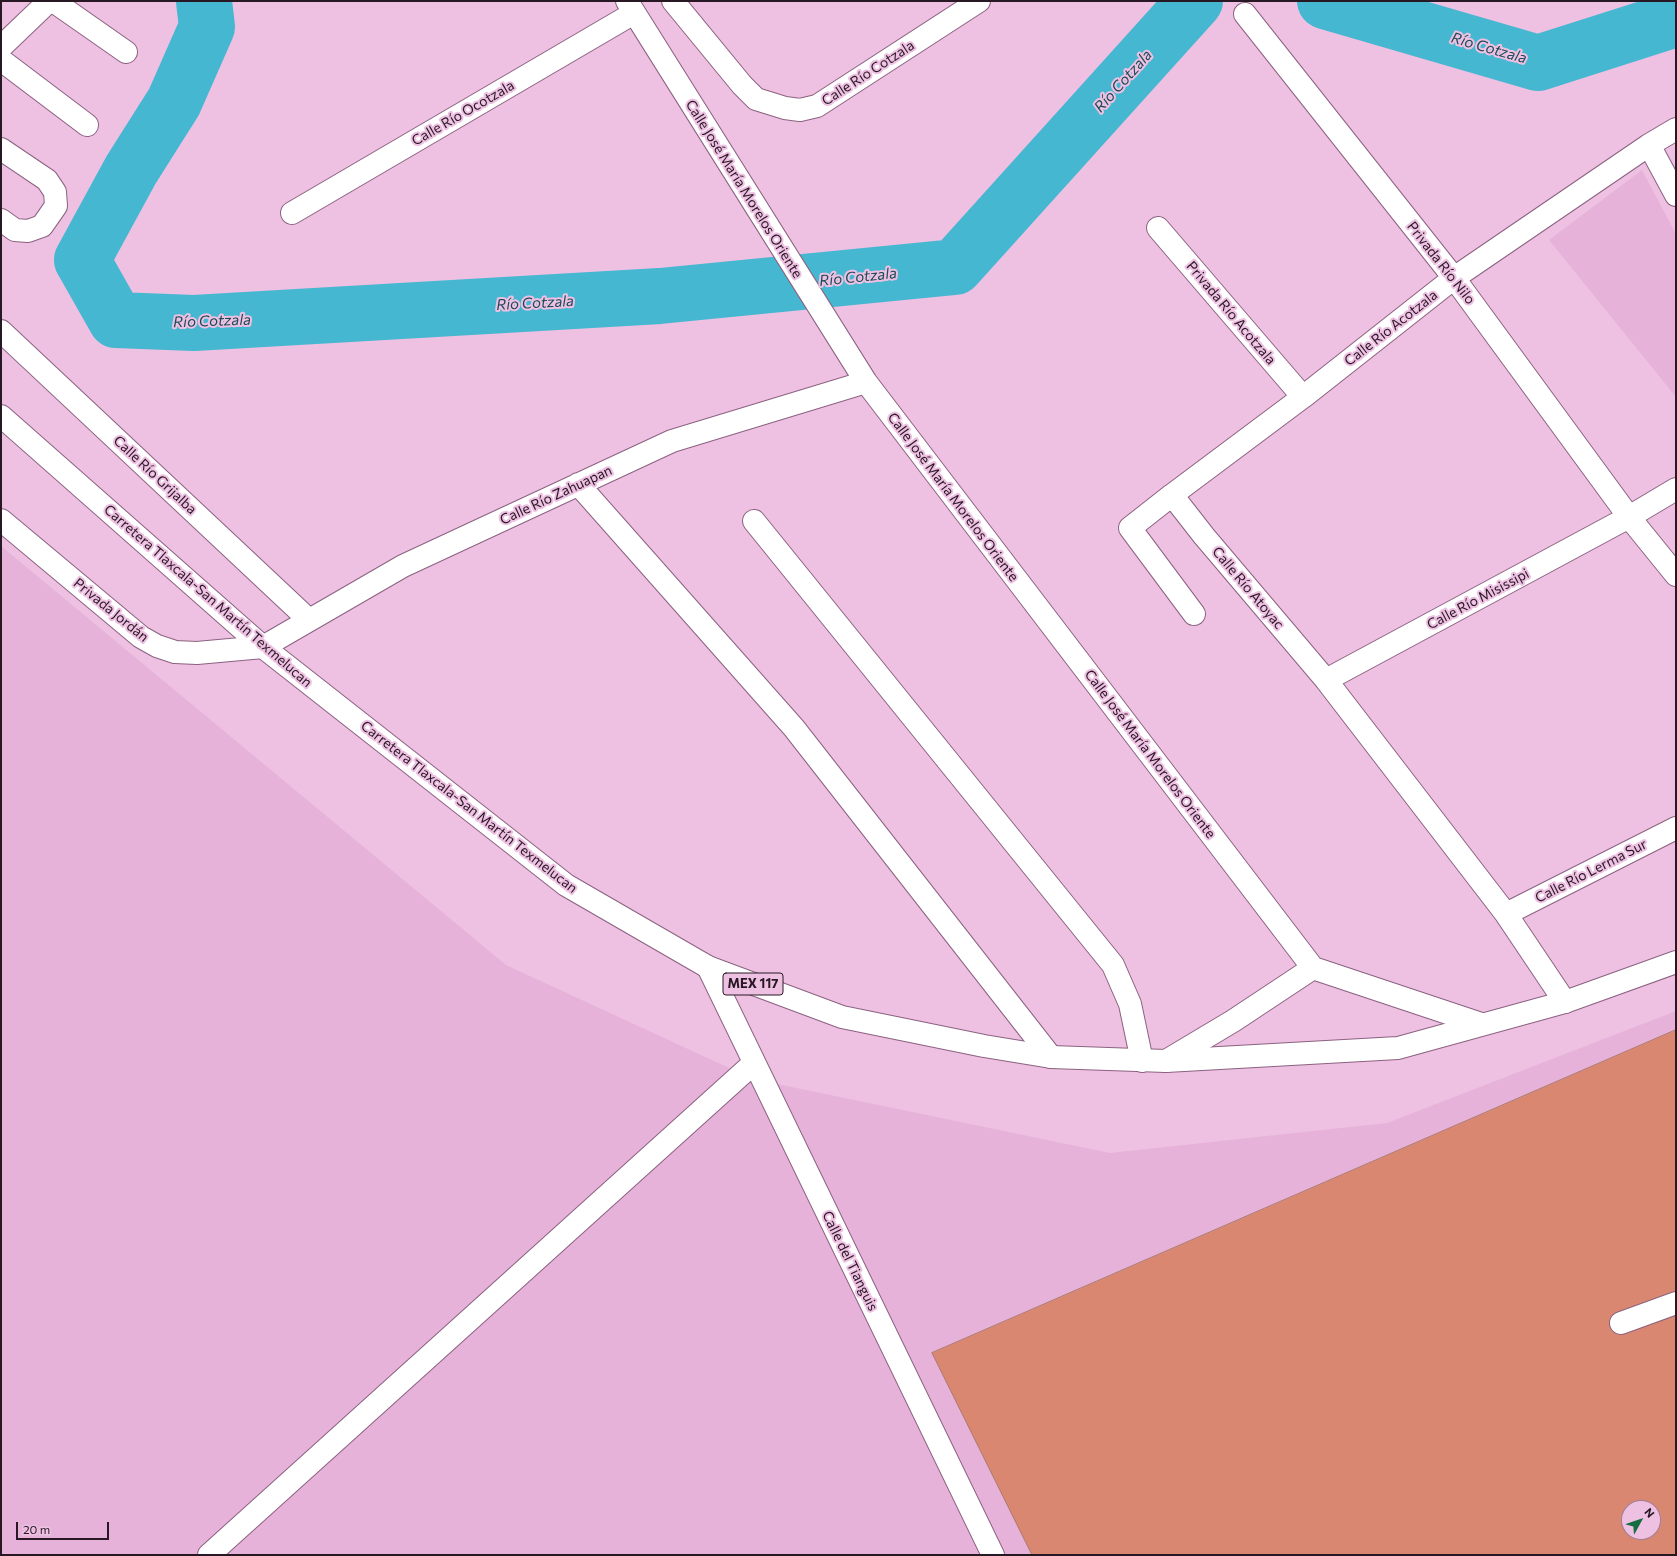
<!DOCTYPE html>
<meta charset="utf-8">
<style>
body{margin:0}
#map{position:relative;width:1677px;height:1556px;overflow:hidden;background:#eec0e2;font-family:Commissioner,sans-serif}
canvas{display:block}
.frame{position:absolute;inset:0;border:2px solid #281824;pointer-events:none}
.north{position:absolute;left:1621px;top:1500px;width:40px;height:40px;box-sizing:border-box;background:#eec0e2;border:1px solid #9f7d96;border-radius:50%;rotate:50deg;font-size:11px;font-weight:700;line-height:16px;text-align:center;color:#281824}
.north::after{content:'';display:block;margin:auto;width:14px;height:18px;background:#156e42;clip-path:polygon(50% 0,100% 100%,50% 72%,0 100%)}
.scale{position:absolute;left:16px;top:1522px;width:93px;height:18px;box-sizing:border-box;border:2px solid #281824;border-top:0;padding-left:5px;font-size:12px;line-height:14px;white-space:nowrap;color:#281824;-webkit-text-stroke:3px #eec0e2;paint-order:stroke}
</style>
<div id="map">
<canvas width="1677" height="1556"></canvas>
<div class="frame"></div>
<div class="north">N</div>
<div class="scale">20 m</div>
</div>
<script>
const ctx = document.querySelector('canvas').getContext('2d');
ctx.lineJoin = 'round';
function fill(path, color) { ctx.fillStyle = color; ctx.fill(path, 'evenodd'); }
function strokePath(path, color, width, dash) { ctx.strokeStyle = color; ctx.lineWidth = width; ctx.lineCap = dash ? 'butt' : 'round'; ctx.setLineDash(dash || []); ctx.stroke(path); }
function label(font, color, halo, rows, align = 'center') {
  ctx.font = font + ' Commissioner,sans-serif'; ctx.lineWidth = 4; ctx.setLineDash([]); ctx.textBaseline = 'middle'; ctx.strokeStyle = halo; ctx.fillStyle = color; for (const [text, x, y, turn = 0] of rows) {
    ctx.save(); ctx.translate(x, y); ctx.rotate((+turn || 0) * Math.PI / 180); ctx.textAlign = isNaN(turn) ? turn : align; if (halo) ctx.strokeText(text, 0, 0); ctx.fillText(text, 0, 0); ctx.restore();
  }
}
fill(new Path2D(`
 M1642,170l34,64v163l-127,-157z
 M1,546l505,419 247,114 357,74 277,-30 289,-112v544h-1675zM1629,1508h24v24h-24z`), '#e7b2d9');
strokePath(new Path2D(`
 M204,1l3,26 -33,75 -43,68 -49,90 34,60 78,3 466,-27 295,-29 240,-266
 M1325,1l213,62 138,-44`), '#45b7d1', 56);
const building = new Path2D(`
 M1676,1030v525h-644l-100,-202zM1629,1508h24v24h-24z`);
fill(building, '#da8771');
strokePath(building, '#ac796b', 1);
const minor = new Path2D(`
 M53,1l73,51
 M627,1l239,381 447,586 168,56
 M673,1l69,84 14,14 29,9 15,2 17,-4 162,-105
 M1245,14l209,264 175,239 47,58
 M1,47l48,-46
 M1,60l86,65
 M1649,145l27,50
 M1,149l46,31 8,12 1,14 -14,20 -14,5 -13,-1 -14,-10
 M292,213l342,-200
 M1158,228l145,169
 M1,331l308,289
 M578,484l216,244 257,329
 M1172,495l32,41 122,144 180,234 59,88
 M1,520l140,117 16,9 18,6 22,1 66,-6 140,-81 269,-125 194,-59
 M754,521l359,444 17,39 12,57
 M1194,614l-64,-86 42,-33 131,-98 151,-119 195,-133 27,-16
 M1326,680l303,-163 47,-28
 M1506,914l170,-86
 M708,967l285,588
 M1166,1061l67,-40 80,-53
 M1621,1323l55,-20
 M209,1555l545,-492`);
const major = new Path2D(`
 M1,416l262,231 303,238 142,82 134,50 142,29 67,11 115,4 232,-13 167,-46 111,-40`);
strokePath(minor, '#8b6280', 24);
strokePath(major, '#8b6280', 24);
strokePath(minor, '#fff', 22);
strokePath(major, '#fff', 22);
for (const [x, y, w] of [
 [753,984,60]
]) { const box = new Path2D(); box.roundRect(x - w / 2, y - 11, w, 22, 3); ctx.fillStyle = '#eec0e2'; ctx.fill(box); strokePath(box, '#281824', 1); }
label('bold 13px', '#281824', null, [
 ["MEX 117",753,984]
]);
label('14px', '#281824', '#eec0e2', [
 ["Calle Río Cotzala",868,73,-33],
 ["Calle Río Ocotzala",463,113,-30],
 ["Calle José María Morelos Oriente",744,189,58],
 ["Privada Río Nilo",1441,263,52],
 ["Privada Río Acotzala",1231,313,50],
 ["Calle Río Acotzala",1391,328,-38],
 ["Calle Río Grijalba",155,475,43],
 ["Calle Río Zahuapan",556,495,-25],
 ["Calle José María Morelos Oriente",953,497,53],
 ["Calle Río Atoyac",1248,588,50],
 ["Carretera Tlaxcala-San Martín Texmelucan",208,596,41],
 ["Calle Río Misissipi",1478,599,-28],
 ["Privada Jordán",111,610,39],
 ["Calle José María Morelos Oriente",1150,754,53],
 ["Carretera Tlaxcala-San Martín Texmelucan",469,807,38],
 ["Calle Río Lerma Sur",1591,871,-27],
 ["Calle del Tianguis",850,1261,64]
]);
label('italic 15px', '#194a56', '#eec0e2', [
 ["Río Cotzala",1489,48,16],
 ["Río Cotzala",1123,81,-48],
 ["Río Cotzala",858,277,-6],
 ["Río Cotzala",535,303,-3],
 ["Río Cotzala",212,321,-2]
]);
</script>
